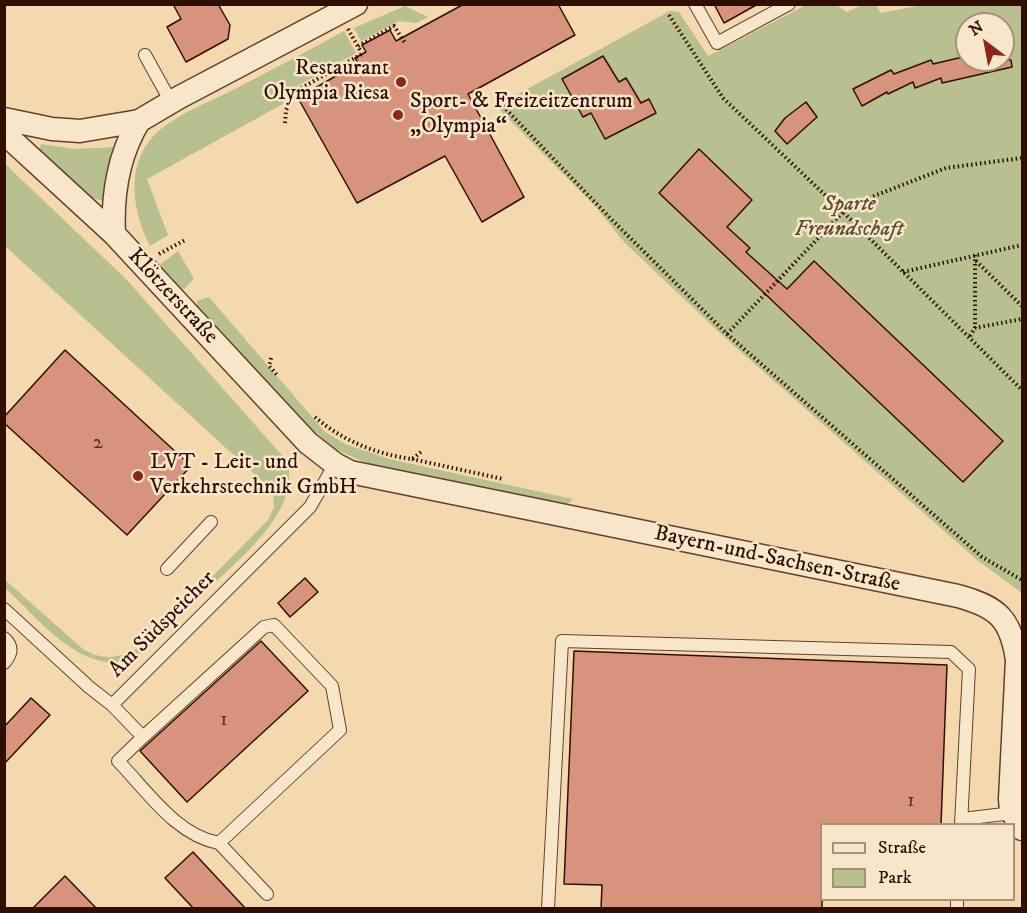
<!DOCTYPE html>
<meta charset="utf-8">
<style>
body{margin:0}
#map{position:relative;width:1027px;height:913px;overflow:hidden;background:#f4d9af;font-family:"IM FELL DW Pica",serif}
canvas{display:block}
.frame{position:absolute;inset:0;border:6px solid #300f01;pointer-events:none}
.legend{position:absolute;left:820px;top:823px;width:195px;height:78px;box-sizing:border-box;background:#f8e6cb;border:2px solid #a8907a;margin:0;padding:8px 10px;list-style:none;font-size:18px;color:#300f01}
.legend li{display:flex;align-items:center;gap:12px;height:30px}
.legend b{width:30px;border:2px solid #a8907a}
.north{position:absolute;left:955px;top:12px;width:60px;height:60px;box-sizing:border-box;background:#f8e6cb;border:2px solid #a8907a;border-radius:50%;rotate:328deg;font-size:16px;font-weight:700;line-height:24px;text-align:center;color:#300f01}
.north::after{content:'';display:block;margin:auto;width:21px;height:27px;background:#8f2418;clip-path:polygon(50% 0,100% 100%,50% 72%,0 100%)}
</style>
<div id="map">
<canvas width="1027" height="913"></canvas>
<div class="frame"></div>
<ul class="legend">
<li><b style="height:8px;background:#f8e6cb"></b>Straße</li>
<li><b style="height:16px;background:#b7c08e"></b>Park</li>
</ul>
<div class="north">N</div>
</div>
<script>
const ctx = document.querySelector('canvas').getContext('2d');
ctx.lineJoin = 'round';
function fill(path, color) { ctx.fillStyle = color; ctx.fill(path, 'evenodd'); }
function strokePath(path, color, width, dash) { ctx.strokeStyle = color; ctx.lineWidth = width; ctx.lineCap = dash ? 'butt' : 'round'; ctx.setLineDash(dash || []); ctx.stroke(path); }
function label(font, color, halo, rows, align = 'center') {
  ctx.font = font + ' "IM FELL DW Pica",serif'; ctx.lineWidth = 5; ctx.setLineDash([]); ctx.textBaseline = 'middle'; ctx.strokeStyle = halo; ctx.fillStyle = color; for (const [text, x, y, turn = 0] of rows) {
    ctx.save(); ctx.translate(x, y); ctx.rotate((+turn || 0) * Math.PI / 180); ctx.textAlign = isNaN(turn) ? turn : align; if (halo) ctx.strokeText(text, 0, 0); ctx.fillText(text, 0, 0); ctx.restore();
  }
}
fill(new Path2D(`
 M806,5h30l11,7 15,-7h14l5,8 42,-8h99v588l-45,-33 -254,-224 -99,-94 -28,-35 -100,-101 174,-95 9,1 29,44zM967,24h36v36h-36z
 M405,6l23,11 -12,6 -17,-2 -38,20 -7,-13z
 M344,31l12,22 -62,35 -11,16 -136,75 21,56 -18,11c-19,-39 -26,-87 12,-118 21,-16 49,-27 73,-39 36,-19 73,-38 109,-58z
 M41,144l33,5 43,-2 -14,54 -10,-3 -54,-48z
 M4,163l123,117 160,181c16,52 -56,105 -90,138l-3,-4 74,-75 6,-13 -1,-16 -268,-245z
 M178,251l16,28 -10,10 -6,-2 -19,-18 2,-5z
 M209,297l115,134 21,13 44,15 184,40 -9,8 -191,-41 -38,-17 -32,-27 -106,-115v-6z
 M4,579l79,70c35,22 65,-6 88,-30l3,3c-12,12 -26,29 -42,36 -48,21 -95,-41 -127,-70z`), '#b7c08e');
const building = new Path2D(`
 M173,4h45l12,21 -2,14 -42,23 -19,-35 14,-8z
 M464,4h94l17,31 -107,59 56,103 -42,25 -37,-66 -88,47 -59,-105 60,-35 -3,-5 11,-6 -4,-7 28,-15 6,11z
 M714,4h44l-34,19z
 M603,56l16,26 7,-4 15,25 8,-4 7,14 -51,26 -14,-26 -8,4 -21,-38z
 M967,56v4h44l1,7 -70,16 -1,-5 -26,10 -2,-6 -25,12 -1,-2 -25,14 -9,-17 38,-19 3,4 37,-14 2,4z
 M806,102l11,15 -30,27 -12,-13 10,-13z
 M699,149l53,51 -25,27 23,21 -4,4 41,37 27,-28 189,180 -40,41 -304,-289z
 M65,350l126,116 -64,69 -123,-112v-6z
 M305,578l13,14 -28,25 -12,-14z
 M261,641l47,50 -121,111 -47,-51z
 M574,651l373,14 -6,160h-119v84h-221l1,-24 -38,-1z
 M31,698l19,17 -46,49v-37z
 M193,852l53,57h-52l-29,-31z
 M65,876l32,33h-65z`);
fill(building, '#d7937b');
strokePath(building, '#300f01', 1.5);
const service = new Path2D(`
 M695,4l22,39 72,-39
 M145,55l26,47
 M167,569l44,-47
 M4,609l85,78 23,18 198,-198 25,-43
 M4,638c9,8 8,16 0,25
 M112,705l31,32 121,-110 10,-2 58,61 8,44 -121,113c-43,-8 -71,-51 -101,-82l25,-24
 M962,819l51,-6
 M219,843l48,51
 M548,908l14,-267 389,11 18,17 -8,155
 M957,908v-8`);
const minor = new Path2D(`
 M4,119l48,10 28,2 59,-10 39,-23 178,-94
 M4,133l110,101 194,209 27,21 15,8 608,124c40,11 53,23 59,64l-7,139 1,11 11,19
 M114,234c-2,-39 5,-80 25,-113`);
strokePath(service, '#61422c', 14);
strokePath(minor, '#61422c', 25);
strokePath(new Path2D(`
 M669,15l54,83 120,114 179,178
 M348,29l13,23
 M358,46l36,-20 11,17
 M503,106l107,112 117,116 255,223 40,23
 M285,123l1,-13 10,-19 66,-37
 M159,254l26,-14
 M975,255v73
 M976,261l46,45
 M903,272l119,-27
 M727,334l116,-122 13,-9 90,-35 76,-10
 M970,336l5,-8 47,-9
 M271,358l-2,8 9,10
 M315,417c28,24 61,37 97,42l9,-7
 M412,459l91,20`), '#300f01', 4, [1.5, 3]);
strokePath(service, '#f8e6cb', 12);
strokePath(minor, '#f8e6cb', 22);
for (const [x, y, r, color] of [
 [401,82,6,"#8f2418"],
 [398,115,6,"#8f2418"],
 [138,476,6,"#8f2418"]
]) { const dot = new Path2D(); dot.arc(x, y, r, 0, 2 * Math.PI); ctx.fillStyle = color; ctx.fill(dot); strokePath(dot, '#f8e6cb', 2); }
label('20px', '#5a3020', null, [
 ["2",98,444],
 ["1",224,721],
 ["1",911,802]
]);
label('22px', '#300f01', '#f8e6cb', [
 ["Restaurant",389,69,"right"],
 ["Olympia Riesa",389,94,"right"],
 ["Sport- & Freizeitzentrum",410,102],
 ["„Olympia“",410,127],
 ["LVT - Leit- und",150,463],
 ["Verkehrstechnik GmbH",150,488]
], 'left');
label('italic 22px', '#5f4d32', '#f8e6cb', [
 ["Sparte",849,205],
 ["Freundschaft",849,230]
]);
label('22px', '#300f01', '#f8e6cb', [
 ["Klötzerstraße",172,297,47],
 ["Bayern-und-Sachsen-Straße",777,560,12],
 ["Am Südspeicher",163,625,-45]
]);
</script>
